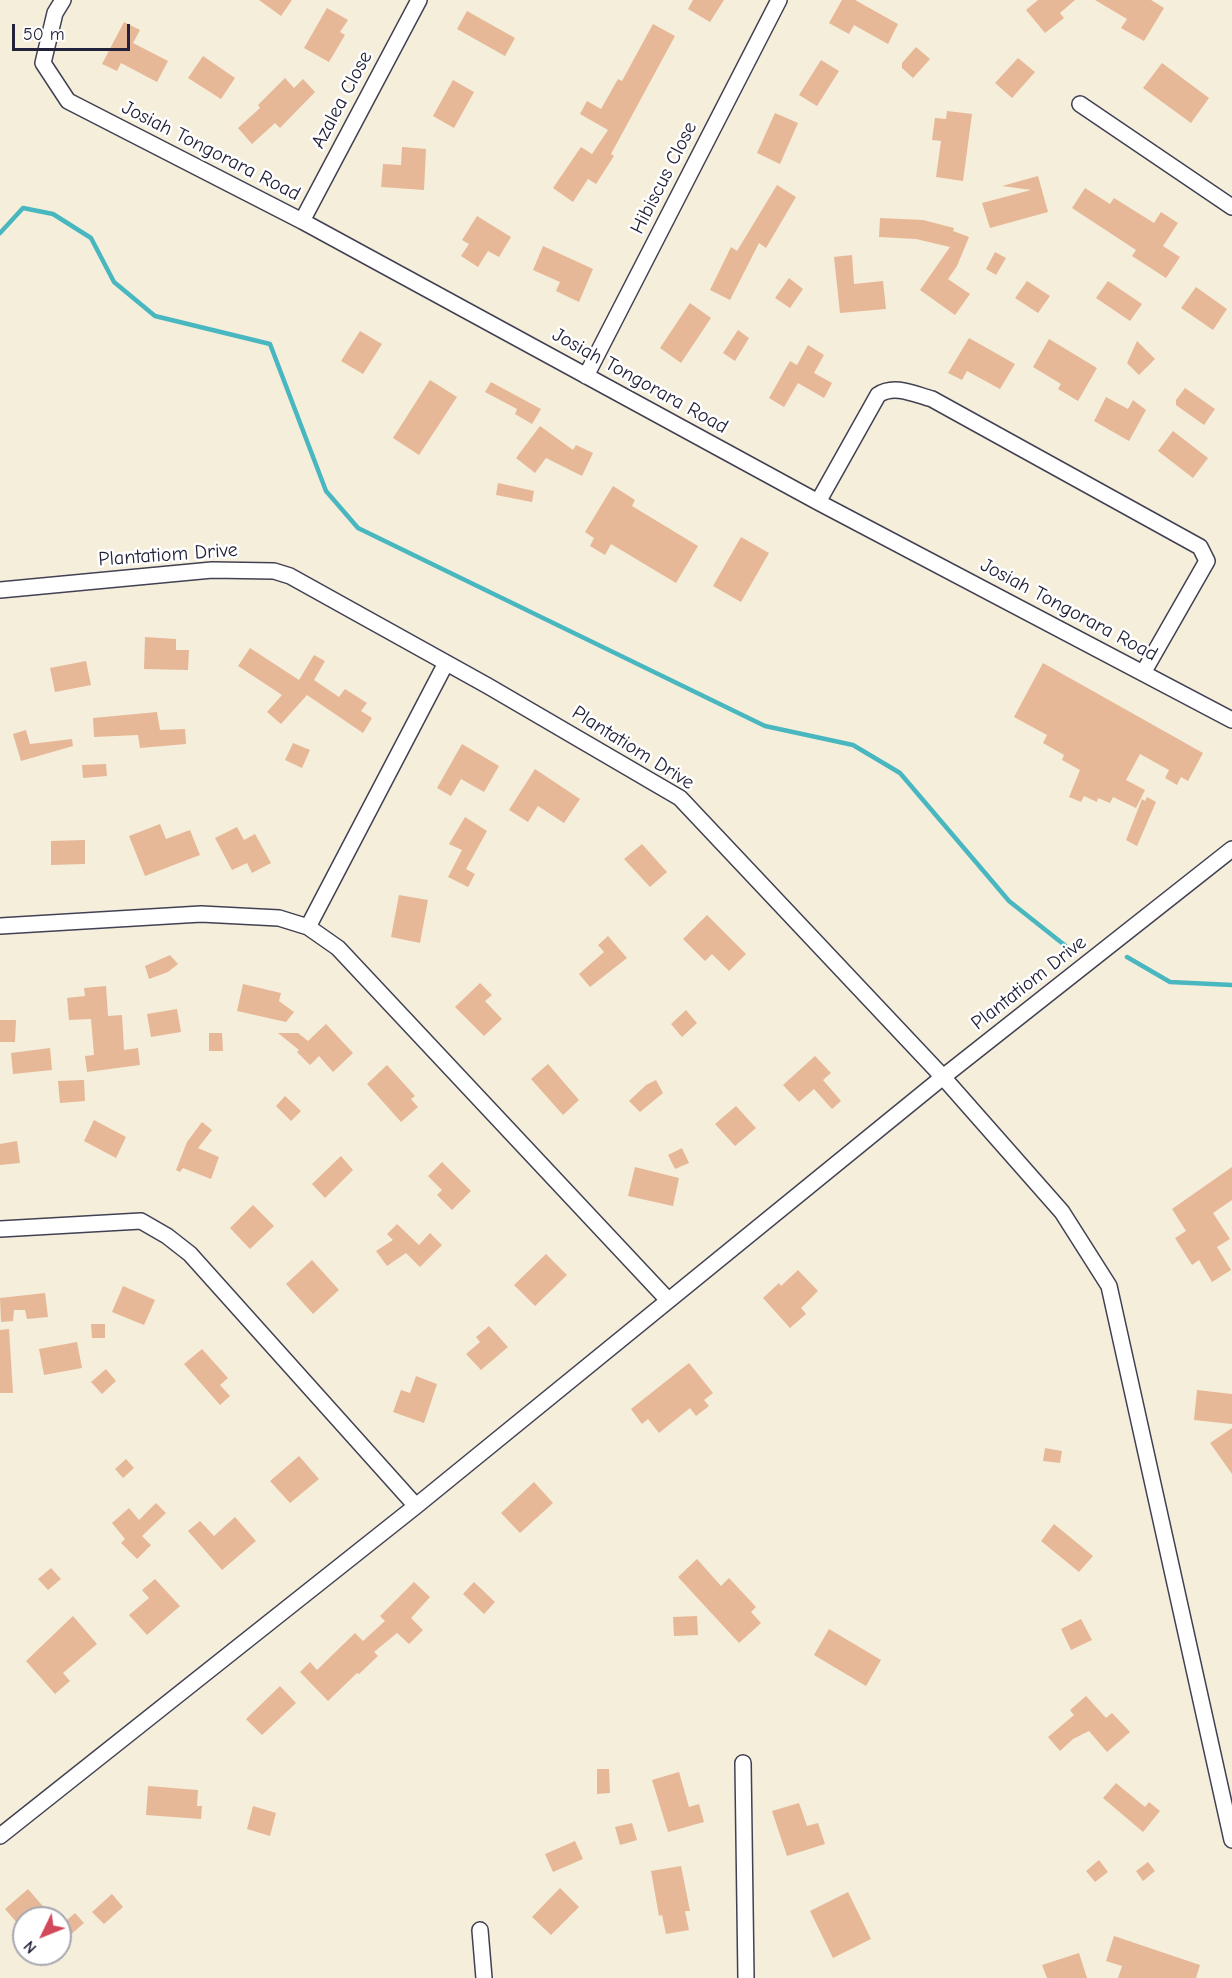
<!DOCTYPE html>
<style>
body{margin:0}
#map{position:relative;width:1232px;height:1978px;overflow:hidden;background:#f5eedb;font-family:"Comic Neue",sans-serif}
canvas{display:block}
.north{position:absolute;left:12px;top:1906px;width:60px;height:60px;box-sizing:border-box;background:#fff;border:2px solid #a7a7b1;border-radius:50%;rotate:227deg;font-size:16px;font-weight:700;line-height:24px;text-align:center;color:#22223b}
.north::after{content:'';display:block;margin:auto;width:21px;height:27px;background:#d1495b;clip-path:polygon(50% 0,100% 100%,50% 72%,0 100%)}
.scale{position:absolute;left:12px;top:24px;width:118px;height:27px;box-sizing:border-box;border:3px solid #22223b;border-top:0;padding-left:8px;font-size:18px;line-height:21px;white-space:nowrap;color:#22223b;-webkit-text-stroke:4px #fff;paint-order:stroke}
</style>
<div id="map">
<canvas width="1232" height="1978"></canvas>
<div class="north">N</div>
<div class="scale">50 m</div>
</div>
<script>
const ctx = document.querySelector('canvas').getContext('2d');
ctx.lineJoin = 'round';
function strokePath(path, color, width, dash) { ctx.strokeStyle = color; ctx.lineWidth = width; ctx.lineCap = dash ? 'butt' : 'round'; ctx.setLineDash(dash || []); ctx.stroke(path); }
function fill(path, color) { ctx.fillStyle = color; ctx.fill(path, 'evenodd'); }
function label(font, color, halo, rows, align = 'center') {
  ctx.font = font + ' "Comic Neue",sans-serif'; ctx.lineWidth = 5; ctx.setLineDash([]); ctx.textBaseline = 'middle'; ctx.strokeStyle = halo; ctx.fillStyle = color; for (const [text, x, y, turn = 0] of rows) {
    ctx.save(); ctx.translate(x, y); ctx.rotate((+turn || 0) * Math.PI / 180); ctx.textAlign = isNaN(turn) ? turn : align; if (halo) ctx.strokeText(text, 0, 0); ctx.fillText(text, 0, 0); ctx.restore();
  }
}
strokePath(new Path2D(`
 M0,233l23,-25 30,6 38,24 23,44 41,34 115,28 56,147 32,37 407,198 88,19 47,28 109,128 58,46
 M1127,957l43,25 62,3`), '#48b7c0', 4.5);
fill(new Path2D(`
 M259,0h33l-11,16z
 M693,0h31l-14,22 -22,-13z
 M842,0h13l43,24 -10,20 -34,-19 -5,9 -20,-11z
 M1038,0h37l-15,13 4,5 -19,15 -19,-23z
 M1095,0h56l13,8 -20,33 -23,-13 6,-9z
 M327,8l21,12 -8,12 5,3 -16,27 -25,-14z
 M467,11l48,27 -10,18 -48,-27z
 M124,22l16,8 -7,13 35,18 -11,21 -36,-19 -4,8 -15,-7z
 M653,24l22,12 -64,118 3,2 -18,28 -8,-5 -15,23 -20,-14 28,-41 11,7 16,-24 -28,-16 7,-13 14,8 17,-30 4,2z
 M916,47l14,12 -17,19 -11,-10v-5z
 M203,56l32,22 -14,21 -33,-21z
 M1018,58l17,14 -23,26 -17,-15z
 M821,60l18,11 -22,35 -18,-11z
 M1162,63l47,35 -18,25 -48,-35z
 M285,78l9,10 9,-9 12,13 -35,36 -5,-5 -23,21 -14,-16 22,-20 -2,-3z
 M453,80l21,12 -20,36 -21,-12z
 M947,111l25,3 -9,67 -27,-4 5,-36 -9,-1 3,-22 11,1z
 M775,113l23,10 -18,41 -23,-11z
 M402,147l24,2 -2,41 -43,-3 2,-23 18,1z
 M1038,176l10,36 -58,16 -8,-25 49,-13 -29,-4z
 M777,185l19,12 -30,51 -7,-5 -29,57 -20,-10 21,-43 6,4z
 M1085,188l25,16 4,-6 40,25 7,-11 17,11 -15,23 17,11 -14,21 -34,-22 4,-6 -64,-42z
 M477,216l34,21 -12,20 -11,-6 -10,16 -17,-11 8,-12 -7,-4z
 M880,218l43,2 31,8 -1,3 16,6 -12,29 -9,13 22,15 -15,21 -35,-25 30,-43 -34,-8 -37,-2z
 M543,246l50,23 -14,33 -23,-11 4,-9 -27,-12z
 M995,252l11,6 -10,17 -10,-6z
 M852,255l2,29 29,-3 3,28 -46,4 -6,-56z
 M789,278l14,11 -13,19 -15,-10z
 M1027,281l23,15 -12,17 -23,-15z
 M1108,281l34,23 -12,17 -34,-23z
 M1196,287l31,22 -14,21 -32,-22z
 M690,303l21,15 -30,45 -21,-15z
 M738,330l11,8 -14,23 -12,-8z
 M360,331l22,13 -19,30 -22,-13z
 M969,338l46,26 -15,25 -33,-18 -5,9 -14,-7z
 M1049,339l48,29 -19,33 -20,-12 3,-5 -28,-17z
 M1137,341l18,18 -16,16 -12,-12z
 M808,345l16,10 -10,18 18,10 -8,15 -26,-15 -14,24 -15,-9 21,-37 7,4z
 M430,380l27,17 -38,58 -26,-17z
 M491,382l50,27 -9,15 -17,-10 2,-5 -32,-17z
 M1185,388l30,21 -11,16 -28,-20v-5z
 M1106,397l22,12 5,-9 13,10 -17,31 -35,-20z
 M540,426l33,24 3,-5 17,8 -11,23 -36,-18 -11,15 -19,-15z
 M1173,431l35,27 -15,20 -35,-27z
 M498,483l36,8 -2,11 -36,-7z
 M613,486l22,14 -3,6 66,40 -22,37 -65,-39 -6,11 -15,-9 4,-8 -9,-6z
 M741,537l28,16 -28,49 -28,-16z
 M145,637l31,2v11h13l-1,20 -44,-1z
 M250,648l49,32 15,-25 11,6 -11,19 25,17 6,-8 22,14 -6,8 11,7 -9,15 -56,-38 -26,29 -14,-12 15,-17 -44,-29z
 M86,661l5,24 -36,7 -5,-24z
 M1043,663l160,90 -15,28 -7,-4 -4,8 -12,-7 4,-8 -29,-16 -14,26 19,10 -9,18 -23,-11 -3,6 -12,-5 -1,4 -13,-6 -3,6 -12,-5 11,-27 -18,-10 2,-5 -21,-12 4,-8 -33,-18z
 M157,712l3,18 25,-1 1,15 -46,4 -2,-13 -44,2 -1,-19z
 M26,730l4,14 42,-5 1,7 -52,15 -8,-27z
 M293,743l17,7 -8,18 -17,-8z
 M462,744l37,22 -15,26 -23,-13 -10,17 -14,-8z
 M106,764l1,12 -24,2 -1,-13z
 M535,769l45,30 -16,24 -26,-17 -10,16 -19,-12z
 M1147,797l9,5 -19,44 -11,-6 16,-41 3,2z
 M465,817l22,14 -21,38 9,5 -7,13 -20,-10 14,-27 -13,-6z
 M160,824l6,15 24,-9 10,25 -55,21 -16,-40z
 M237,827l7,13 11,-6 16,29 -19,10 -5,-10 -15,7 -17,-32z
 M85,840v24l-34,1v-24z
 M642,844l25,28 -17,15 -26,-28z
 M399,895l29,5 -8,43 -29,-6z
 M707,915l39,39 -17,17 -17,-17 -7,7 -22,-22z
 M608,936l19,22 -37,29 -11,-13 25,-22 -6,-7z
 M170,955l8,9 -10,8 -19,7 -4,-13z
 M480,983l12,12 -7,6 17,18 -18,17 -29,-29z
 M243,984l38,9 -2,8 15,11 -8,10 -49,-11z
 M106,986l2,30 14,-1 2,35 14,-2 2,17 -53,7 -2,-16 9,-1 -3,-36 -22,1 -2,-22 18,-2 -1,-8z
 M177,1009l4,23 -30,5 -4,-23z
 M686,1010l11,13 -15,14 -11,-13z
 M0,1020h16l-1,22h-15z
 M326,1024l27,29 -20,19 -14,-16 -9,9 -13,-13 2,-2 -21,-17h20l10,8z
 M209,1033h13l1,18h-14z
 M50,1048l2,22 -39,4 -2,-21z
 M815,1056l16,17 -8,7 18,21 -9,8 -18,-20 -15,13 -16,-17z
 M548,1064l31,36 -16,15 -32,-36z
 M387,1065l28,31 -4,3 7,8 -17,15 -34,-38z
 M84,1080l1,21 -25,2 -2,-22z
 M656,1080l7,13 -23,19 -11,-11 17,-16z
 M285,1096l16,15 -10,10 -15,-15z
 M736,1106l20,22 -21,18 -20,-22z
 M94,1120l32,17 -10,21 -32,-17z
 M202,1122l10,8 -14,18 21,9 -8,22 -28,-11 -3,4 -4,-2 11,-28z
 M17,1141l3,22 -20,2v-21z
 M682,1148l7,15 -14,6 -7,-14z
 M341,1156l12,14 -28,28 -13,-14z
 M442,1162l29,29 -19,19 -15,-15 5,-5 -14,-14z
 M635,1167l44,11 -6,28 -45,-10z
 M1232,1167v33l-19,13 17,26 -13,8 14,23 -19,12 -13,-22 -7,5 -17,-27 11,-7 -14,-22z
 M253,1205l21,21 -24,23 -20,-21z
 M397,1224l22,21 11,-12 12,12 -22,22 -14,-14 -19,13 -11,-15 17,-11 -6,-6z
 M546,1254l21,21 -32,31 -21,-21z
 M312,1260l27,30 -26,24 -27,-30z
 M798,1270l20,21 -17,17 5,6 -16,14 -27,-30 16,-15 2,3z
 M123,1286l32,14 -11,25 -32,-13z
 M45,1293l3,24 -21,2 -2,-9h-11l-1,11 -12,1 -1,-24z
 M91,1324h14v14h-13z
 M489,1326l19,21 -27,23 -15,-16 14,-12 -4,-5z
 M9,1329l4,64h-13v-63z
 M77,1342l5,26 -38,7 -5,-26z
 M202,1349l26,29 -8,7 10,11 -10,9 -36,-41z
 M689,1363l24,30 -9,7 5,6 -13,10 -6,-8 -31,25 -11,-14 -6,5 -11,-15z
 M106,1369l10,12 -14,13 -11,-12z
 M416,1376l21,8 -13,39 -31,-11 8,-22 9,3z
 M1197,1390l35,4v30l-38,-4z
 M1232,1428v46l-22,-31z
 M1045,1448l17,3 -2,12 -17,-2z
 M299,1456l20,23 -29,24 -20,-22z
 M126,1459l8,9 -11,10 -8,-9z
 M534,1482l19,21 -33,30 -19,-20z
 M156,1503l10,10 -24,23 9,9 -14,14 -16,-16 4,-4 -13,-16 17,-15 10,12z
 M235,1517l21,24 -34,29 -34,-39 12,-10 14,15z
 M1054,1524l39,32 -14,16 -38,-31z
 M697,1559l24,27 8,-8 27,29 -5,5 10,11 -22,20 -61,-66z
 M51,1568l10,11 -13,11 -10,-11z
 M155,1579l25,27 -33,29 -18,-20 20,-17 -7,-8z
 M414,1582l16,15 -19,21 12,12 -14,14 -12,-11 -23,19 4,4 -19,18 -2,-1 -29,28 -28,-29 10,-10 7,8 38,-37 8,8 22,-20 -5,-5z
 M474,1582l21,20 -11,12 -21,-20z
 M73,1616l24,28 -34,29 7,8 -15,13 -29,-33z
 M697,1616l1,19 -24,1 -1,-19z
 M1081,1619l11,21 -21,10 -10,-21z
 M829,1629l52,31 -15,26 -52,-31z
 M280,1686l16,17 -34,32 -16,-16z
 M1086,1696l20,22 6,-5 18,19 -23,20 -18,-21 -16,8 -13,12 -12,-14 26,-22 -4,-5z
 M597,1769h12l1,24 -13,1z
 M679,1772l10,35 10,-3 5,18 -36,10 -16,-52z
 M1116,1783l29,24 4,-5 11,9 -17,21 -40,-34z
 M148,1786l50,4 -1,16h5l-1,13 -55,-4z
 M799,1803l8,23 11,-3 7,21 -38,12 -15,-45z
 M253,1806l23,7 -6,23 -23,-7z
 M632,1823l5,17 -17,5 -5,-18z
 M575,1841l8,18 -30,13 -8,-18z
 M1099,1860l9,12 -13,10 -9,-11z
 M1148,1862l7,9 -12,10 -7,-10z
 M681,1866l9,45h-5l4,19 -23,4 -4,-19 -3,1 -8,-45z
 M560,1888l19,19 -28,28 -19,-18z
 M28,1889l25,29h-29v13l-19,-22z
 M848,1892l23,47 -38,19 -23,-47z
 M112,1894l11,13 -19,17 -12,-12z
 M75,1913l9,10 -24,21v-18z
 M1114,1936l86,29 -4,13h-78l4,-12 -16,-5z
 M1079,1953l8,25h-40l-5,-13z`), '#e6b897');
const minor = new Path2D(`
 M63,0l-8,13 -12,50 25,38 234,120 516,281 414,218
 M1080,104l152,103
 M302,221l117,-221
 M586,376l193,-376
 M818,502l60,-107c16,-11 36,-1 54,4l268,148 7,14 -64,112
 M0,590l212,-20 62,1 16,5 198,110 192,112 263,279 119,135 47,74 123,554
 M0,926l201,-12 78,4 29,9 30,21 330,352
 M308,927l138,-264
 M0,1229l141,-8 26,15 23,18 226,252
 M743,1763l3,215
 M0,1836l416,-330 527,-429 289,-228
 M480,1930l4,48`);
strokePath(minor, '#424153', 18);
strokePath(minor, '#fff', 15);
label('20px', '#22223b', '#fff', [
 ["Azalea Close",342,100,-62],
 ["Josiah Tongorara Road",211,151,27],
 ["Hibiscus Close",664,178,-63],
 ["Josiah Tongorara Road",640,381,29],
 ["Plantatiom Drive",168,555,-4],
 ["Josiah Tongorara Road",1069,610,28],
 ["Plantatiom Drive",633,748,32],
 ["Plantatiom Drive",1029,983,-38]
]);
</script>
